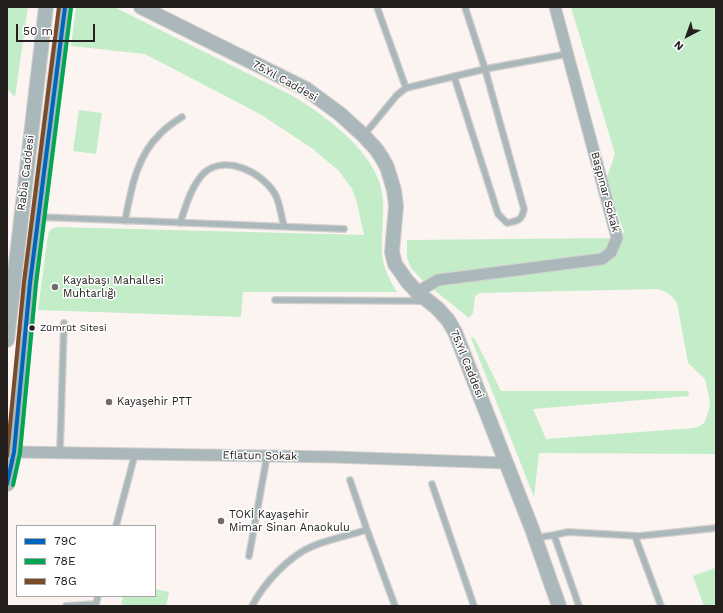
<!DOCTYPE html>
<meta charset="utf-8">
<style>
body{margin:0}
#map{position:relative;width:723px;height:613px;overflow:hidden;background:#fbf4f1;font-family:"Work Sans",sans-serif}
canvas{display:block}
.frame{position:absolute;inset:0;border:8px solid #25201e;pointer-events:none}
.legend{position:absolute;left:16px;top:525px;width:140px;height:72px;box-sizing:border-box;background:#fff;border:1px solid #a8a6a5;margin:0;padding:5px 7px;list-style:none;font-size:12px;color:#25201e}
.legend li{display:flex;align-items:center;gap:8px;height:20px}
.legend b{width:20px;border:1px solid #a8a6a5}
.north{position:absolute;left:667px;top:16px;width:40px;height:40px;-webkit-text-stroke:3px #fff;paint-order:stroke;rotate:221deg;font-size:11px;font-weight:700;line-height:16px;text-align:center;color:#25201e}
.north::after{content:'';display:block;margin:auto;width:14px;height:18px;background:#25201e;clip-path:polygon(50% 0,100% 100%,50% 72%,0 100%)}
.scale{position:absolute;left:16px;top:24px;width:79px;height:18px;box-sizing:border-box;border:2px solid #25201e;border-top:0;padding-left:5px;font-size:12px;line-height:14px;white-space:nowrap;color:#25201e;-webkit-text-stroke:3px #fff;paint-order:stroke}
</style>
<div id="map">
<canvas width="723" height="613"></canvas>
<div class="frame"></div>
<ul class="legend">
<li><b style="height:5px;background:#0065bd"></b>79C</li>
<li><b style="height:5px;background:#00a651"></b>78E</li>
<li><b style="height:5px;background:#7a4b2a"></b>78G</li>
</ul>
<div class="north">N</div>
<div class="scale">50 m</div>
</div>
<script>
const ctx = document.querySelector('canvas').getContext('2d');
ctx.lineJoin = 'round';
function fill(path, color) { ctx.fillStyle = color; ctx.fill(path, 'evenodd'); }
function strokePath(path, color, width, dash) { ctx.strokeStyle = color; ctx.lineWidth = width; ctx.lineCap = dash ? 'butt' : 'round'; ctx.setLineDash(dash || []); ctx.stroke(path); }
function label(font, color, halo, rows, align = 'center') {
  ctx.font = font + ' "Work Sans",sans-serif'; ctx.lineWidth = 3; ctx.setLineDash([]); ctx.textBaseline = 'middle'; ctx.strokeStyle = halo; ctx.fillStyle = color; for (const [text, x, y, turn = 0] of rows) {
    ctx.save(); ctx.translate(x, y); ctx.rotate((+turn || 0) * Math.PI / 180); ctx.textAlign = isNaN(turn) ? turn : align; if (halo) ctx.strokeText(text, 0, 0); ctx.fillText(text, 0, 0); ctx.restore();
  }
}
fill(new Path2D(`
 M7,7h21l-13,90 -8,-8z
 M76,7h38l177,88c35,21 91,61 92,106 1,17 -2,35 -1,52 1,15 8,28 15,39h-154l-2,25 -203,-7 10,-75c1,-5 4,-7 9,-8l307,8 -7,-32 -5,-14 -13,-18 -26,-22 -53,-35 -115,-60 -74,-8z
 M571,7h145v447l-177,-1 -5,44 -63,-159 2,-1 3,4 25,50h187l1,5 -156,13 13,30 148,-11 6,-2 5,-4 4,-13 1,-7 -5,-23 -17,-16 -11,-60c-6,-9 -11,-12 -21,-14l-176,4 -5,3 -2,17 -4,5 -46,-37 -12,-13 -4,-10v-18l210,-2 7,-6 -16,-46 -1,-9 8,-23z
 M79,110l23,3 -6,41 -23,-3z
 M715,568l1,38h-12l-11,-30z
 M155,589l14,3 -3,14h-39l-6,-2 2,-8h32z`), '#c3ecc8');
const service = new Path2D(`
 M377,7l29,81
 M465,7l20,62 82,-15
 M364,135l33,-40 9,-7 79,-19 39,140c-2,11 -6,12 -17,14l-9,-9 -44,-138
 M39,217l305,12
 M125,221c6,-31 11,-64 35,-87 6,-7 14,-12 22,-17
 M180,223c6,-17 11,-37 24,-50 21,-19 58,-1 71,21 5,9 6,22 9,32
 M275,300l149,1
 M60,452l4,-129
 M350,480l17,50 28,76
 M432,484l42,122
 M116,526l19,-72
 M635,536l26,70
 M536,538l18,-3
 M249,556l18,-100
 M66,606l30,-2 2,-8
 M252,606c12,-23 37,-50 61,-60 17,-7 36,-11 54,-16
 M579,606l-25,-71 14,-3 71,4 77,-8`);
const minor = new Path2D(`
 M417,292l21,-12 164,-21 9,-7 6,-14 -62,-231
 M14,452l320,5 173,6`);
const tertiary = new Path2D(`
 M141,7l165,82 34,25 23,21 13,14 6,9 5,9 7,23 2,16 -4,46 3,12 12,17 10,11 20,16 11,12 7,12 77,197 27,77
 M7,340l39,-333
 M7,484l7,-32 16,-169 25,-205 10,-71`);
strokePath(service, '#d4cfcc', 8);
strokePath(minor, '#d4cfcc', 13);
strokePath(tertiary, '#d4cfcc', 16);
strokePath(service, '#abb8bb', 5.5);
strokePath(minor, '#abb8bb', 11);
strokePath(tertiary, '#abb8bb', 14);
strokePath(new Path2D(`
 M7,484l7,-32 16,-169 35,-276`), '#0065bd', 4);
strokePath(new Path2D(`
 M13,485l7,-32 16,-169 35,-276`), '#00a651', 4);
strokePath(new Path2D(`
 M7,456l17,-174 35,-275`), '#7a4b2a', 4);
for (const [x, y, r, color] of [
 [55,287,4,"#706a68"],
 [32,328,3.5,"#25201e"],
 [109,402,4,"#706a68"],
 [221,521,4,"#706a68"]
]) { const dot = new Path2D(); dot.arc(x, y, r, 0, 2 * Math.PI); ctx.fillStyle = color; ctx.fill(dot); strokePath(dot, '#fff', 1.5); }
label('10px', '#25201e', '#fff', [
 ["Zümrüt Sitesi",40,328]
], 'left');
label('11px', '#25201e', '#fff', [
 ["75.Yıl Caddesi",285,81,29],
 ["Rabia Caddesi",26,173,-83],
 ["Başpınar Sokak",605,192,75],
 ["75.Yıl Caddesi",467,364,68],
 ["Eflatun Sokak",260,456,1]
]);
label('11px', '#25201e', '#fff', [
 ["Kayabaşı Mahallesi",63,281],
 ["Muhtarlığı",63,294],
 ["Kayaşehir PTT",117,402],
 ["TOKİ Kayaşehir",229,515],
 ["Mimar Sinan Anaokulu",229,528]
], 'left');
</script>
